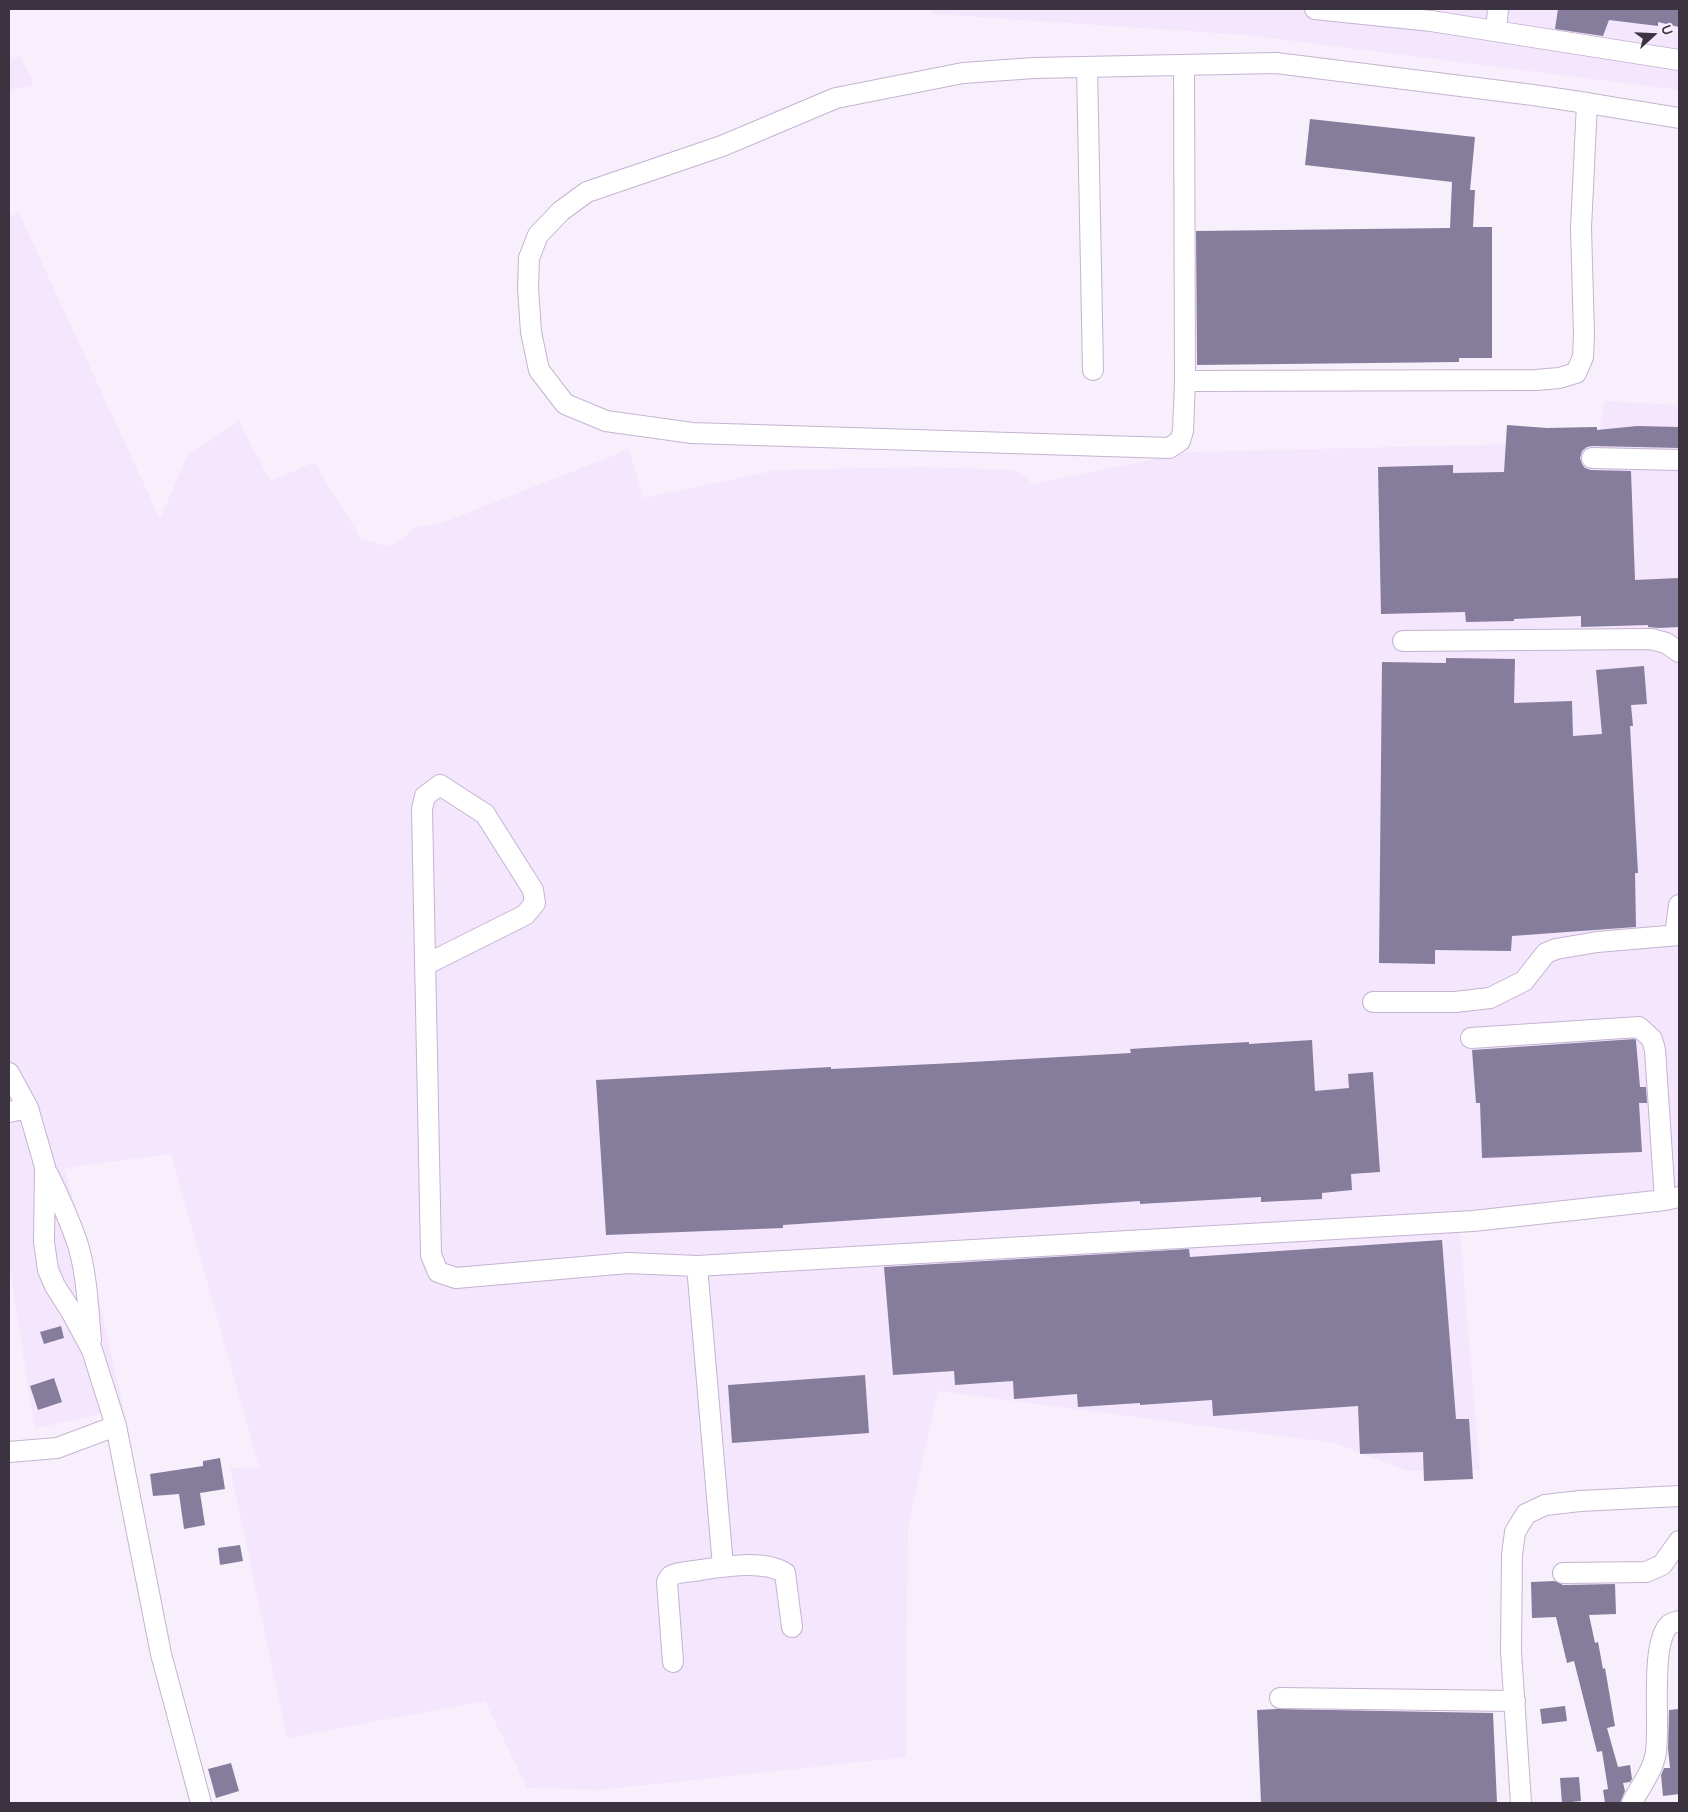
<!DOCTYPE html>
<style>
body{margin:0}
#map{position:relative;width:1688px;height:1812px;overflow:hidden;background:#f7f0fc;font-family:Quicksand,sans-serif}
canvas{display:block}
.frame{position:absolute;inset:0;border:10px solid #3b3440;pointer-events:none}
.north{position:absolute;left:1628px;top:10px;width:50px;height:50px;-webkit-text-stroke:4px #f7f0fc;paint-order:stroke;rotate:70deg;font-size:14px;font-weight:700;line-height:20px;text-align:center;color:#3b3440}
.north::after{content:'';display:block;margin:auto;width:18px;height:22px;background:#3b3440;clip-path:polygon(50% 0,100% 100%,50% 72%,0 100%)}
</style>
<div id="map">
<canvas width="1688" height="1812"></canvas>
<div class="frame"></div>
<div class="north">U</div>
</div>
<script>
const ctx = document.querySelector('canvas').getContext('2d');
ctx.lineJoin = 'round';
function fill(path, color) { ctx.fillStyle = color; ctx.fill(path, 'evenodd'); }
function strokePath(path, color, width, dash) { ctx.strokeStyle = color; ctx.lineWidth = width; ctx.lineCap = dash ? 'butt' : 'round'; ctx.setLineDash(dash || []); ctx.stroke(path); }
fill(new Path2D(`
 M932,9h747v81l-433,-55 -313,-21z
 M21,57l13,27 -25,8v-32z
 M19,213l141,306 27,-63 52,-35 31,60 44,-19 47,76 28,9 28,-20 22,-3 190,-75 14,49 134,-28 142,-3 98,3 16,14 156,-32 409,-10 7,-41 74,4v793l-220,23 21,249 -72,1 -74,-28 -396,-52 -30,136 -2,230 -305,33 -74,-2 -42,-87 -198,37 -57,-270 29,-1 -88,-313 -107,14 22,73 44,197 -20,10 -8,-35 -67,16 -26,-163v-1050z`), '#f4e6fd');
fill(new Path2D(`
 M1558,9h121v18l-21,-5v4l-49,-6 -6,16 -48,-7z
 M1310,119l165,18 -5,53h5l-2,37h19v131h-33v4l-262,3 -1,-134 254,-3 2,-46 -147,-17z
 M1507,425l40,3 50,-1v3l40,-4 42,1v21l-87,-2 -5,1 -5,4 -2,7 2,6 3,4 6,2 40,1 4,109 43,-2 1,49 -21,1 -10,-1v-2l-67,2v-11l-67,3v2l-48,1 -1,-10 -84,2 -3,-147 75,-2v8l51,-1z
 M1446,658l69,1 -1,44 58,-2 1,35 29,-2 -6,-64 48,-4 3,38 -16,1 2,21h-3l8,147h-3l1,54 -124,9 -1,15 -76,-1v14l-56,-1 3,-301 64,1z
 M1635,1039l1,2 4,46h6l1,16h-8l3,49 -160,6 -2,-55h-4l-4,-53z
 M1312,1040l3,51 34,-3 -1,-14 25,-2 7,100 -29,2 1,16 -30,3v6l-61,3v-5l-121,7v-3l-357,24v3l-177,7 -10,-155 235,-13v2l123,-6 177,-10 -1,-4 64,-4 55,-3v2z
 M1442,1240l14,179h13l4,60 -49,2 -1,-29 -63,2 -2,-48 -145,10 -1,-16 -72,5v-2l-62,4 -1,-13 -63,5 -1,-18 -58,4 -1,-14 -61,4 -9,-108 305,-18 1,8z
 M61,1326l3,12 -20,6 -4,-12z
 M865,1375l4,58 -137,10 -4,-58z
 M54,1378l8,24 -24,8 -8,-24z
 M220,1458l5,31 -25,4 5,32 -21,4 -5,-35 -26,2 -3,-22 53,-8v-5z
 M240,1545l3,16 -23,4 -2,-17z
 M1555,1581l8,4 52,-1 1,30 -27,1 6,28 3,-1 5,27 2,-1 10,58 -8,2 11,39 12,-2 2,14 -2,3 -7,1 2,8 -5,12h-15l-2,-13 5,-1 -6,-38 -5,1 -23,-91 -7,2 -11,-46 -24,1 -1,-36z
 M1565,1706l2,15 -25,3 -2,-15z
 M1277,1709l216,4 4,90h-236l-4,-93z
 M1679,1709v85l-16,2 -2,-21 3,-7h6l-2,-19 1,-39z
 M231,1763l8,28 -23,7 -8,-29z
 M1579,1777l2,24 -19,2 -2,-25z`), '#857d9b');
const minor = new Path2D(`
 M1315,9l116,12 248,39
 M1496,31l2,-22
 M1184,65l1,316 -2,50 -3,10 -11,7 -477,-15 -86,-12 -41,-17 -26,-34 -8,-38 -3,-44 1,-30 9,-23 23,-24 26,-19 135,-46 114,-48 127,-25 71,-5 242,-5 257,32 54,8 -6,125 3,106 -1,23 -7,16 -17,5 -23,2 -351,1
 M1087,67l6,303
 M1587,103l92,15
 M1592,458l87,2
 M1403,641l248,-2 15,4 13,9
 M1675,935l4,-30
 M425,965l100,-50 10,-12 -2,-13 -48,-76 -45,-29 -15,11 -3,13 9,446 7,17 18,6 172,-15 69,3 776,-45 192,-21 14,-3
 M1373,1002h82l35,-4 34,-17 22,-28 10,-4 41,-7 82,-7
 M1471,1038l168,-11 13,12 3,11 10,150
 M9,1073l19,35 17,59 -1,75 4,28 7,16 16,25 21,39 24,76 45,228 40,149
 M9,1112l19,-4
 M48,1174c11,23 22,46 30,71 9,30 10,63 13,95
 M697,1266l26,300
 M9,1452l48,-4 59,-22
 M1563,1573l83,-1 16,-7 17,-24
 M673,1662l-6,-80c1,-2 2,-5 4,-6 6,-4 16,-4 23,-5 26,-4 68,-12 91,2l7,54
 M1280,1698l235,3
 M1521,1803l-10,-152 1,-96 3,-23 11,-18 19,-9 35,-4 99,-5
 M1632,1803c8,-17 22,-33 24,-52 4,-29 -6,-107 13,-126 2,-2 7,-3 10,-4`);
strokePath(minor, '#c5b3d1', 22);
strokePath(minor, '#fff', 20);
</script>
